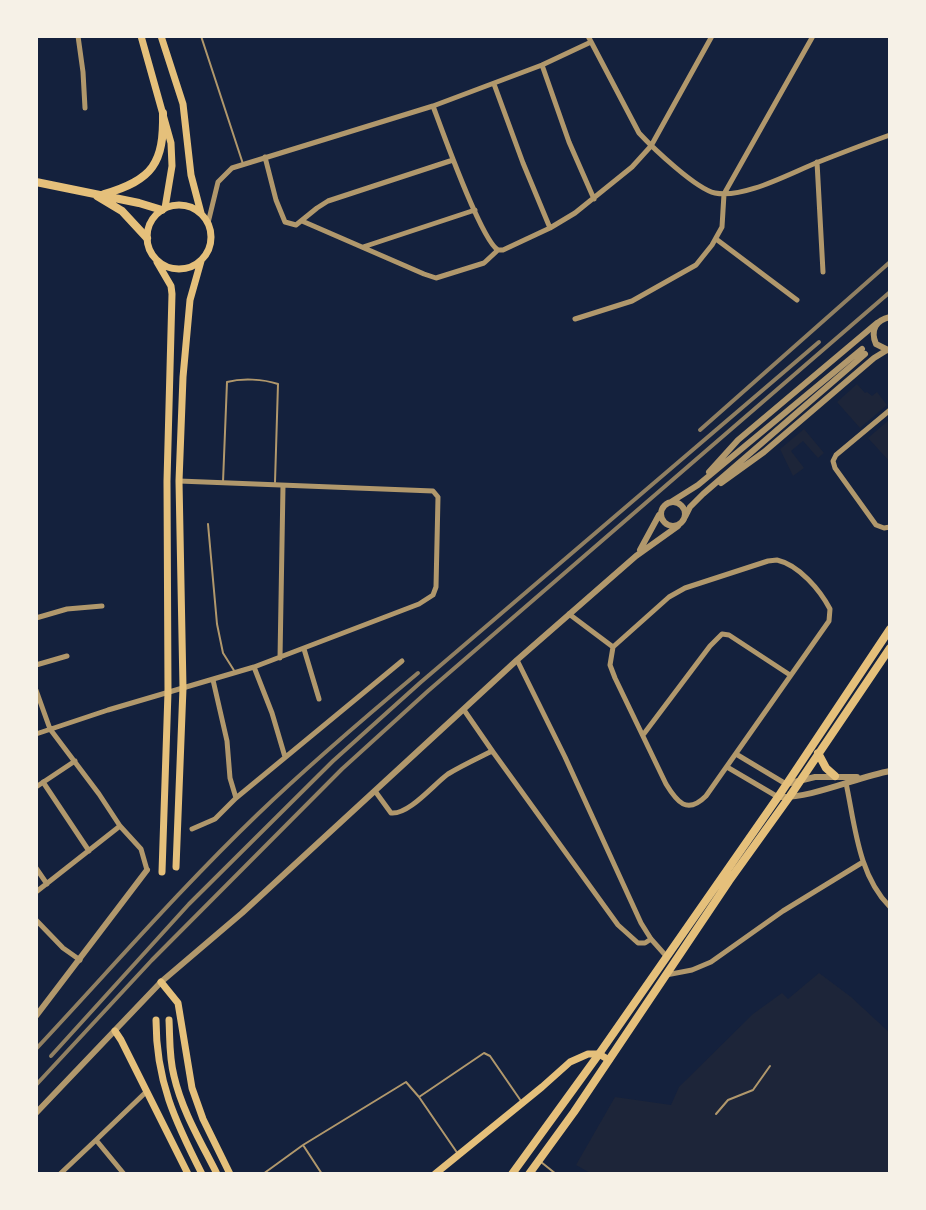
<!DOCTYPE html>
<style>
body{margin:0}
#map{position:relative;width:926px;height:1210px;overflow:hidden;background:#14213d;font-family:Georgia,serif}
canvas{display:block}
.frame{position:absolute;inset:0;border:38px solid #f6f1e7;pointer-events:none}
</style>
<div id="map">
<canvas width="926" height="1210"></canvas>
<div class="frame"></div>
</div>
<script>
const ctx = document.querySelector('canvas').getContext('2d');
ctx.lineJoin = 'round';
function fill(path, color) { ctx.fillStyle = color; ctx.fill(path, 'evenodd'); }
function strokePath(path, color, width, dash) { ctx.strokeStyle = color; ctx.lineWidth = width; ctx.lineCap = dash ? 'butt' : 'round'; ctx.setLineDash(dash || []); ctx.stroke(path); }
fill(new Path2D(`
 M857,384l8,9 2,-1 5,4 5,-4 10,13 -27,23 -23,-26z
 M890,419v43l-22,-24z
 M804,429l20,24 -6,5 -15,-17 -12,10 13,17 -11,8 -13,-27z
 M819,973l32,24 39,36v141h-298l-16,-9 39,-68 56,8 8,-18 74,-73 29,-21 6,6z`), '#1d2539');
strokePath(new Path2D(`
 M201,36l42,128
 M223,482l4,-100c15,-4 36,-3 51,2l-3,98
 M208,524l9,100 6,29 12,19
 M419,1097l65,-44 6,3 31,45
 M716,1114l12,-14 25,-10 17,-24
 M303,1145l19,29
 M541,1162l15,12
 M263,1174l40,-29 103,-63 13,15 39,57`), '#b1986c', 2);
strokePath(new Path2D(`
 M78,36l5,36 2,36
 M588,36l51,97c14,15 57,56 76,60 30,6 77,-21 106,-32 23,-9 46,-18 69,-26
 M542,65l27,77 25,57
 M494,84l29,79 27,65
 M433,106c9,24 48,134 65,144h5l47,-22 25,-15 57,-46 19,-21 61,-110
 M265,157l11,43 9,22 11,3 21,-17 11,-7 125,-41
 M817,162l6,110
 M302,221l122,53 12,4 48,-15 14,-13
 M208,223l10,-41 14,-14 201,-62 109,-41 49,-23
 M716,239l81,61
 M363,247l112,-37
 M575,319l57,-18 64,-36 16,-20 10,-18 2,-33 89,-158
 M890,410l-54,45 -3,6 2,7 41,57 8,3 6,-1
 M777,560c22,5 43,30 53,49l-1,12 -123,175c-19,19 -29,6 -40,-12l-51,-106 -5,-13 3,-18 56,-50 16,-9 83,-27z
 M569,614l44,33
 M36,618l31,-9 35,-3
 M304,649l15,50
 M280,658l3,-172
 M517,660l48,97 76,166 10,16 16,18
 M36,665l31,-9
 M254,667l18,46 13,44
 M213,680l14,61 3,37 6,20
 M36,690l14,39 49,65 21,32 21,23 6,21
 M464,710l29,42
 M36,734l72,-24 146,-43 165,-63 14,-9 3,-8 2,-90 -5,-6 -254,-10
 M643,735l67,-89 12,-12 7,1 61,40
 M736,754l50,30
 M727,767l51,30
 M43,782l46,69
 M846,783c9,42 12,92 44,124
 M36,787l39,-26
 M375,791l16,22c18,2 43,-29 57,-39 13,-8 28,-15 42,-22h3l125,173 20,18h7l6,-4
 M192,829l23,-10 21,-21 166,-137
 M36,868l11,16
 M36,892l84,-66
 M36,920l27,28 17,12
 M666,975l26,-5 19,-8 72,-51 80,-49
 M96,1140l50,-48
 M60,1174l36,-34 28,34`), '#b1986c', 5);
strokePath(new Path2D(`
 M888,350l-12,-6c-6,-14 0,-24 14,-27
 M709,472l29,-32 139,-117
 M721,483l43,-31 110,-94 13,-8
 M661 514a12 12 0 1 1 24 0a12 12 0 1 1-24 0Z
 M671,502l27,-17 164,-136
 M685,517l5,-10 13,-13 162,-140
 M640,550l19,-35
 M786,784l29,-7h42
 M778,797c32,2 79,-20 112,-26
 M36,1016l111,-146
 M36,1113l125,-131 81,-69 275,-253 119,-104 42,-30`), '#b1986c', 6);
strokePath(new Path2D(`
 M141,36l30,107 1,23 -7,42
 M161,36l22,68 8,71 10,38
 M147 237a32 32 0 1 1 64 0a32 32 0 1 1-64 0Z
 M157,262l14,24 1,8 -5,187 1,211 -6,180
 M176,867l7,-179 -4,-207 4,-104 7,-77 11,-39
 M161,982l17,21 14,85 11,31 27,55
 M156,1020c0,61 19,101 46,154
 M169,1020c1,18 0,37 5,56 8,35 27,66 43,98
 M115,1031l6,9 67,134
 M435,1174l107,-87 28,-25 18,-8h11l10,6`), '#e5c07b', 7);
strokePath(new Path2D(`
 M818,753l8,15 9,8
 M512,1174l87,-120 179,-257 112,-168
 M529,1174l45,-62 155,-231 61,-85 100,-148`), '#e5c07b', 8);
strokePath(new Path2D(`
 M36,182l103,21 23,7
 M104,194c49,-14 60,-31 59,-81
 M97,196l25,15 25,27`), '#e5c07b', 8);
strokePath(new Path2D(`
 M700,430l190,-168
 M36,1049c73,-78 144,-160 222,-235 51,-49 105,-95 160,-141
 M51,1056l138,-152 144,-143 88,-79 398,-340
 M36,1085l116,-125 190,-191 86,-78 462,-399`), '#918062', 4);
</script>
